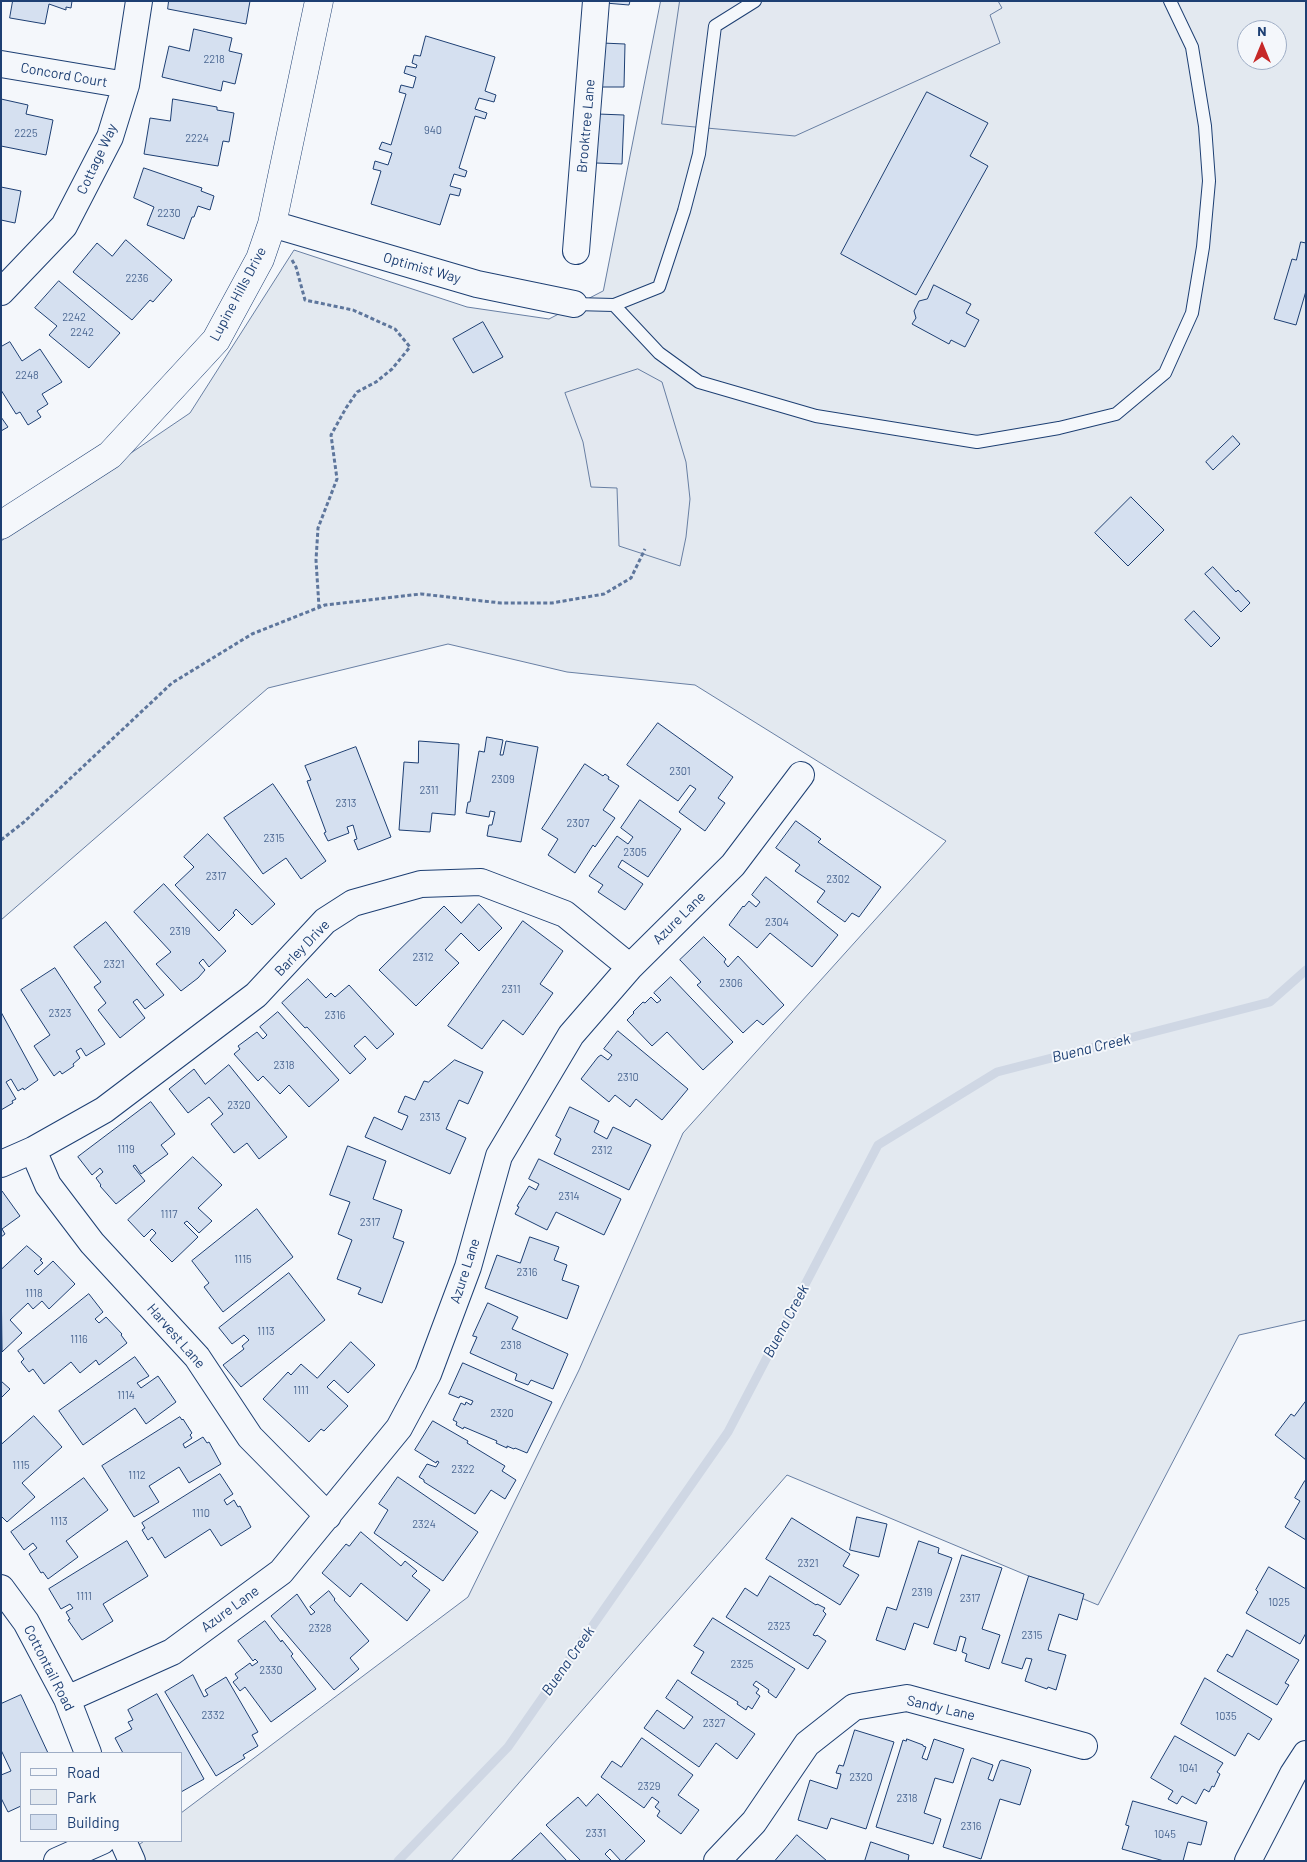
<!DOCTYPE html>
<style>
body{margin:0}
#map{position:relative;width:1307px;height:1862px;overflow:hidden;background:#f4f7fb;font-family:Barlow,sans-serif}
canvas{display:block}
.frame{position:absolute;inset:0;border:2px solid #1d3f73;pointer-events:none}
.legend{position:absolute;left:20px;top:1752px;width:162px;height:90px;box-sizing:border-box;background:#f4f7fb;border:1px solid #9eadc5;margin:0;padding:6px 9px;list-style:none;font-size:15px;color:#1d3f73}
.legend li{display:flex;align-items:center;gap:10px;height:25px}
.legend b{width:25px;border:1px solid #9eadc5}
.north{position:absolute;left:1237px;top:20px;width:50px;height:50px;box-sizing:border-box;background:#f4f7fb;border:1px solid #9eadc5;border-radius:50%;rotate:0deg;font-size:14px;font-weight:700;line-height:20px;text-align:center;color:#1d3f73}
.north::after{content:'';display:block;margin:auto;width:18px;height:22px;background:#c62828;clip-path:polygon(50% 0,100% 100%,50% 72%,0 100%)}
</style>
<div id="map">
<canvas width="1307" height="1862"></canvas>
<div class="frame"></div>
<ul class="legend">
<li><b style="height:6px;background:#f4f7fb"></b>Road</li>
<li><b style="height:14px;background:#e3e9f0"></b>Park</li>
<li><b style="height:14px;background:#d5e0f0"></b>Building</li>
</ul>
<div class="north">N</div>
</div>
<script>
const ctx = document.querySelector('canvas').getContext('2d');
ctx.lineJoin = 'round';
function fill(path, color) { ctx.fillStyle = color; ctx.fill(path, 'evenodd'); }
function strokePath(path, color, width, dash) { ctx.strokeStyle = color; ctx.lineWidth = width; ctx.lineCap = dash ? 'butt' : 'round'; ctx.setLineDash(dash || []); ctx.stroke(path); }
function label(font, color, halo, rows, align = 'center') {
  ctx.font = font + ' Barlow,sans-serif'; ctx.lineWidth = 4; ctx.setLineDash([]); ctx.textBaseline = 'middle'; ctx.strokeStyle = halo; ctx.fillStyle = color; for (const [text, x, y, turn = 0] of rows) {
    ctx.save(); ctx.translate(x, y); ctx.rotate((+turn || 0) * Math.PI / 180); ctx.textAlign = isNaN(turn) ? turn : align; if (halo) ctx.strokeText(text, 0, 0); ctx.fillText(text, 0, 0); ctx.restore();
  }
}
const green = new Path2D(`
 M661,1h645v1319l-67,15 -141,270 -311,-130 -336,386h-333l26,-20h37v-28l287,-216 111,-227 104,-237 263,-292 -251,-156 -128,-13 -119,-28 -180,44 -267,232v-379l189,-128 104,-163 173,57 82,12 54,-28zM1247,30h30v30h-30z`);
fill(green, '#e3e9f0');
strokePath(green, '#687fa3', 1);
const parking = new Path2D(`
 M680,1h318l4,7 -12,7 10,28 -205,93 -133,-12z
 M638,369l24,13 24,80 4,37 -4,38 -6,29 -61,-20 -2,-58 -26,-1 -8,-45 -18,-49z`);
fill(parking, '#e3e8f0');
strokePath(parking, '#687fa3', 1);
strokePath(new Path2D(`
 M398,1861l110,-114 220,-315 150,-287 119,-73 273,-70 36,-32`), '#cfd7e4', 9);
const building = new Path2D(`
 M13,1h59l-1,7 -5,-1v3l-17,-6 -4,20 -35,-6z
 M169,1h81l-4,23 -78,-15z
 M605,1h25l-1,4 -24,-2z
 M194,29l38,9 -3,13 13,3 -7,30 -12,-3 -2,10 -59,-14 7,-31 20,5z
 M426,36l69,21 -10,34 11,4 -2,7 -15,-4 -4,11 12,4 -2,6 -10,-3 -16,52 8,3 -2,6 -11,-3 -4,12 11,3 -2,7 -9,-2 -10,31 -69,-21 10,-33 -8,-2 2,-8 13,4 4,-12 -13,-4 3,-7 9,3 15,-51 -7,-2 2,-7 12,3 3,-11 -12,-4 2,-7 10,2 1,-3 -5,-2 2,-8 6,1z
 M602,43l23,1 -1,43h-24z
 M927,92l61,31 -18,33 18,10 -72,129 -75,-41z
 M1,99l27,6 -2,9 27,6 -7,35 -45,-9z
 M173,99l44,8v3l17,3 -5,29 -6,-1 -5,25 -74,-12 6,-36 20,3z
 M598,114l26,1 -2,49 -26,-1z
 M144,168l58,20 -1,3 13,5 -4,14 -12,-4 -4,11h-2l-8,22 -37,-14 7,-18 -20,-9z
 M1,187l20,4 -6,32 -14,-3z
 M126,240l46,40 -19,22 -3,-2 -18,20 -59,-48 24,-29 15,13z
 M1301,242l5,1v48l-10,34 -22,-6 18,-60 4,1z
 M59,281l61,52 -31,35 -40,-33 8,-9 -22,-18z
 M934,285l37,19 -5,9 13,7 -14,27 -14,-7 -2,4 -37,-20 4,-6 -2,-7 5,-10 8,-2z
 M483,322l20,35 -30,16 -20,-34z
 M10,342l12,19 18,-12 22,33 -20,12 6,10 -11,7 4,6 -13,8 -8,-13 -4,2 -15,-24v-43z
 M1,417l7,10 -7,4z
 M1233,436l7,8 -27,26 -7,-8z
 M1131,497l33,33 -36,36 -33,-33z
 M1213,567l23,25 2,-2 12,13 -9,9 -36,-38z
 M1194,611l26,27 -9,9 -26,-27z
 M658,723l75,54 -15,21 7,5 -20,28 -26,-19 17,-23 -6,-4 -12,16 -51,-36z
 M487,737l16,3 -3,15h3l3,-14 32,6 -17,95 -34,-6 2,-11h3l3,-13 -5,-1 -1,6 -23,-4 2,-11h2l9,-51 5,1z
 M419,741l40,3 -4,71 -23,-2 -2,19 -31,-2 5,-68 14,1z
 M356,747l35,90 -33,13 -4,-10 3,-1 -4,-14 -6,2 2,6 -21,8 -4,-8 2,-1 -19,-51 4,-1 -6,-14z
 M585,764l18,12 2,-2 4,3 -1,2 11,7 -16,24 12,8 -20,29 -2,-2 -18,28 -27,-18 10,-16 -16,-10z
 M273,784l53,77 -25,18 -15,-21 -23,16 -39,-56z
 M640,800l41,29 -33,48 -26,-17 -4,7 25,17 -18,26 -27,-18 5,-7 -14,-9 28,-40 11,8 5,-7 -12,-9z
 M796,821l25,18 -3,3 63,45 -22,30 -7,-4 -7,9 -28,-20 8,-11 -30,-20 5,-6 -24,-17z
 M208,834l67,70 -23,21 -16,-16 -3,4 2,2 -16,16 -44,-46 19,-18 -10,-10z
 M766,877l72,58 -26,32 -42,-34 -13,15 -28,-23 14,-19 1,1 5,-6 7,6 4,-5 -8,-7z
 M164,884l62,67 -17,16 -6,-8 -4,4 6,7 -7,8 -17,13 -25,-27 15,-12 -37,-40z
 M479,904l23,24 -23,23 -18,-18 -16,17 14,13 -43,43 -37,-36 65,-64 17,17z
 M523,921l40,30 -23,33 13,9 -30,42 -20,-15 -21,29 -34,-23z
 M106,922l58,73 -19,14 -8,-10 -4,3 12,16 -25,20 -22,-28 8,-7 -12,-16 7,-5 -27,-35z
 M704,937l22,22 -2,3 4,5 10,-11 46,49 -21,20 -6,-5 -14,13 -46,-48 4,-3 -21,-22z
 M55,968l50,76 -19,12 -5,-8 -5,3 4,7 -7,6 1,2 -12,8 -2,-3 -6,5 -20,-30 16,-11 -29,-45z
 M671,977l62,65 -30,28 -36,-38 -15,14 -25,-26 7,-7 -1,-1 10,-10 2,1 6,-6 6,6 4,-3 -7,-7z
 M308,979l18,19 5,-5 4,4 14,-12 45,49 -17,15 -12,-13 -11,10 12,13 -16,15 -43,-47 -2,1 -23,-25z
 M1,1012l37,68 -14,10 -1,-2 -5,3 -7,-12 -5,3 10,17 -4,2 1,2 -12,7z
 M278,1012l61,68 -30,27 -20,-22 -9,9 -17,-18 -5,5 -24,-27 6,-5 -2,-3 19,-14 6,7 4,-4 -7,-8z
 M618,1031l70,58 -26,31 -26,-21 -6,8 -15,-12 -6,7 -28,-23 17,-22 3,-2 7,5 4,-5 -8,-6z
 M455,1060l28,12 -15,32 -9,-4 -13,29 20,9 -16,36 -85,-37 9,-20 28,13 6,-14 -10,-4 7,-16 10,4 9,-19 4,1z
 M229,1065l58,72 -28,22 -12,-16 -13,10 -23,-29 12,-10 -14,-17 -21,16 -19,-24 25,-20 11,15z
 M151,1102l24,32 -14,11 7,9 -27,20 -6,-9 -2,1 12,15 -29,23 -16,-18 1,-1 -5,-7 7,-6 -3,-4 -8,7 -14,-18z
 M570,1107l29,14 -5,11 13,7 6,-12 38,18 -22,45 -75,-36 7,-15 -5,-3z
 M348,1146l38,15 -13,38 29,11 -9,28 11,4 -22,61 -24,-9 3,-6 -24,-9 15,-39 -14,-6 12,-32 -20,-7z
 M193,1157l29,28 -24,23 14,13 -13,12 -12,-12 -3,2 14,14 -26,25 -22,-22 6,-7 -4,-4 -8,8 -16,-17z
 M539,1159l82,40 -17,36 -48,-23 -9,18 -32,-16 4,-7 -2,-1 12,-20 7,4 3,-6 -10,-5z
 M1,1191h1l18,25 -18,13 3,5 -4,3z
 M257,1209l36,48 -70,55 -19,-25 5,-4 -17,-22z
 M530,1237l29,10 -5,13 13,5 -5,15 17,6 -12,33 -82,-31 12,-33 23,8z
 M27,1246l15,13 -2,1 3,3 -9,8 4,4 15,-14 22,23 -26,25 -7,-8 -9,8 -5,-6 -18,17 12,13 -20,19 -1,-82z
 M289,1273l36,47 -84,67 -18,-22 21,-16 -2,-3 7,-6 -5,-5 -12,9 -13,-16z
 M89,1294l14,18 -8,7 4,4 7,-6 16,17 -1,1 6,8 -28,22 -3,-5 -16,13 -9,-11 -27,22 -11,-15 -4,3 -8,-10 3,-3 -6,-8z
 M488,1303l30,14 -6,12 56,25 -15,35 -22,-9 -3,5 -13,-5 2,-6 -47,-21 7,-16 -4,-1z
 M351,1342l24,23 -27,28 -14,-13 -7,7 21,19 -24,25 -3,-2 -12,13 -46,-43 25,-27 3,3 10,-11 16,14z
 M135,1357l14,19 -12,7 4,5 17,-12 18,26 -30,22 -11,-16 -52,37 -24,-34z
 M463,1363l89,39 -25,51 -12,-5 -1,1 -7,-3v2l-11,-5 1,-2 -33,-14 -1,2 -7,-4 1,-3 -4,-2 8,-17 4,2 1,-3 5,3 2,-4 -13,-5 -1,2 -10,-4z
 M1,1381l9,8 -9,9z
 M1306,1401v59l-31,-25 16,-21 3,2z
 M34,1416l28,31 -40,36 13,14 -28,25 -6,-6v-71z
 M180,1417l2,3 1,-1 9,14 -2,2 2,3 -9,6 2,4 18,-11 4,6 2,-1 12,22 -32,19 -10,-16 -30,19 10,16 -25,15 -32,-51z
 M433,1421l35,20 -1,2 38,23 -3,5 14,9 -11,19 -14,-9 -16,24 -51,-32v-2l-5,-3 8,-13 9,3 3,-5 -2,-1 -1,2 -21,-13z
 M220,1474l13,20 -9,6 3,5 7,-5 4,7 2,-1 11,21 -30,19 -11,-17 -45,29 -13,-21 -4,3 -6,-10 3,-2 -3,-5z
 M398,1477l80,55 -35,49 -69,-48 14,-23 -9,-6z
 M84,1478l24,32 -42,31 12,16 -30,22 -5,-7 -2,1 -12,-19 8,-6 -4,-5 -9,7 -13,-18z
 M1305,1481l1,1v58l-21,-13 15,-26 -5,-3z
 M857,1517l30,7 -8,33 -29,-7z
 M792,1518l58,36 -7,12 16,9 -19,30 -74,-46z
 M361,1532l40,34 4,-5 12,10 -5,5 18,14 -23,31 -46,-38 -11,14 -28,-24 24,-29 3,2z
 M127,1541l21,35 -45,28 10,17 -31,19 -14,-20 2,-1 -4,-7 7,-4 -3,-4 -9,5 -12,-20z
 M919,1541l20,7 -1,5 14,5 -24,70 -14,-5 -9,27 -29,-10 11,-33 9,3z
 M962,1555l40,13 -20,61 18,6 -11,34 -24,-8 2,-7 -5,-2 4,-14 -6,-2 -4,15 -22,-7z
 M1269,1567l37,22v44l-6,11 -54,-31 12,-21 -2,-2z
 M770,1576l46,29 1,-1 8,4 -2,3 3,3 -13,21 3,1 1,-1 9,6 -18,28 -82,-52 19,-29 12,8z
 M1029,1576l55,18 -7,26 -18,-6 -11,36 18,5 -10,35 -8,-3 -1,2 -22,-8 7,-22 -6,-1 -4,11 -20,-6z
 M329,1591l6,8 -1,1 35,41 -19,17 9,11 -25,21 -63,-74 26,-22 14,21 4,-3 -5,-5z
 M713,1618l82,51 -19,29 -8,-6 1,-2 -13,-9 -3,4 6,4 -3,4 4,3 -8,13 -4,-3 -2,4 -9,-6 1,-2 -47,-29 13,-21 -10,-6z
 M265,1621l16,21 1,-2 11,14 -2,2 25,33 -45,33 -26,-35 -5,4 -7,-9 5,-4 -3,-4 15,-11 2,3 6,-4 -3,-3 -2,2 -15,-20z
 M1247,1630l52,30 -14,23 4,2 -12,20 -60,-34 10,-17 5,3z
 M193,1675l11,22 4,-2 -3,-5 21,-13 32,55 -6,3 6,11 -15,9 2,3 -29,18 -51,-84z
 M1205,1678l67,41 -13,21 -11,-7 -13,23 -54,-32z
 M678,1680l77,54 -18,25 -21,-16 -17,24 -55,-39 13,-18 27,19 9,-12 -27,-19z
 M157,1694l47,85 -23,13v-39h-58l-8,-15 17,-9 -4,-7 5,-2 -5,-10z
 M21,1695l27,58h-27v53l-13,6 -7,-14v-23l10,-4 -10,-21v-46z
 M855,1730l39,12 -28,87 -35,-11 -4,11 -29,-9 12,-40 27,9 4,-15 -5,-1 3,-8 4,1z
 M1175,1736l48,27 -6,9 3,2 -6,13 -2,-1 -3,6 -5,-3 -8,15 -14,-8 -5,8 -9,-5 5,-8 -22,-13z
 M642,1738l51,37 -15,20 21,15 -18,24 -24,-18 3,-5 -5,-4 4,-5 -7,-5 -8,11 -43,-31 11,-16 9,6z
 M907,1739l16,6v1l3,1 -4,11 5,2 7,-21 30,10 -11,34 -18,-5 -11,35 17,6 -8,25 -57,-17 27,-87 3,1z
 M973,1758l20,7 -5,14 5,2 7,-20 2,-1 27,8 2,2 -11,35 -20,-6 -19,60 -38,-12 28,-88z
 M598,1794l47,47 -21,20h-3l-11,-12 -5,5 7,7h-31l-35,-36 32,-28 8,9z
 M1133,1801l74,21 -6,23 -13,-3 -5,19h-19l-42,-12 7,-23 -3,-1z
 M541,1833l26,28h-56z
 M797,1835l30,26h-52z
 M871,1842l38,13 -1,6h-43z`);
fill(building, '#d5e0f0');
strokePath(building, '#1d3f73', 1);
const service = new Path2D(`
 M574,304l40,1 45,-18 25,-76 15,-57 16,-128 40,-25
 M614,305l45,48 40,29 117,34 161,26 82,-14 57,-14 49,-41 27,-60 11,-66 6,-66 -4,-55 -13,-79 -22,-46`);
const minor = new Path2D(`
 M1,64l125,21
 M272,224l205,60 97,20
 M576,251l20,-250
 M1,292l63,-66 46,-89 16,-52 13,-84
 M33,1150l15,35 44,58 105,114 53,80 78,79
 M1,1164l32,-14 71,-40 152,-115 69,-74 28,-18 68,-19 60,-2 84,32 65,53
 M1,1588l25,34 41,77 21,54
 M67,1699l105,-47 109,-80 118,-144 29,-54 40,-107 31,-111 72,-121 59,-68 103,-102 68,-90
 M123,1841l9,20
 M57,1861l45,-20
 M717,1861l37,-39 53,-78 47,-37 53,-9 177,48
 M1248,1861l45,-87 13,-20`);
const tertiary = new Path2D(`
 M1,525l109,-70 106,-115 44,-81 12,-35 47,-223`);
strokePath(service, '#1d3f73', 14);
strokePath(minor, '#1d3f73', 28);
strokePath(tertiary, '#1d3f73', 29);
strokePath(new Path2D(`
 M292,260l4,7 9,33 48,10 42,19 15,18 -18,22 -16,13 -19,10 -11,16 -15,27 6,44 -19,49 -2,32 3,47
 M1,840l23,-18 148,-139 80,-49 73,-29 96,-11 80,9h51l52,-9 27,-16 14,-29`), '#5e769c', 3, [4, 2.5]);
strokePath(service, '#f4f7fb', 12);
strokePath(minor, '#f4f7fb', 26);
strokePath(tertiary, '#f4f7fb', 28);
label('11px', '#4b6792', null, [
 ["2218",214,59],
 ["940",433,130],
 ["2225",26,133],
 ["2224",197,138],
 ["2230",169,213],
 ["2236",137,278],
 ["2242",74,317],
 ["2242",82,332],
 ["2248",27,375],
 ["2301",680,771],
 ["2309",503,779],
 ["2311",429,790],
 ["2313",346,803],
 ["2307",578,823],
 ["2315",274,838],
 ["2305",635,852],
 ["2317",216,876],
 ["2302",838,879],
 ["2304",777,922],
 ["2319",180,931],
 ["2312",423,957],
 ["2321",114,964],
 ["2306",731,983],
 ["2311",511,989],
 ["2323",60,1013],
 ["2316",335,1015],
 ["2318",284,1065],
 ["2310",628,1077],
 ["2320",239,1105],
 ["2313",430,1117],
 ["1119",126,1149],
 ["2312",602,1150],
 ["2314",569,1196],
 ["1117",169,1214],
 ["2317",370,1222],
 ["1115",243,1259],
 ["2316",527,1272],
 ["1118",34,1293],
 ["1113",266,1331],
 ["1116",79,1339],
 ["2318",511,1345],
 ["1111",301,1390],
 ["1114",126,1395],
 ["2320",502,1413],
 ["1115",21,1465],
 ["2322",463,1469],
 ["1112",137,1475],
 ["1110",201,1513],
 ["1113",59,1521],
 ["2324",424,1524],
 ["2321",808,1563],
 ["2319",922,1592],
 ["1111",84,1596],
 ["2317",970,1598],
 ["1025",1279,1602],
 ["2323",779,1626],
 ["2328",320,1628],
 ["2315",1032,1635],
 ["2325",742,1664],
 ["2330",271,1670],
 ["2332",213,1715],
 ["1035",1226,1716],
 ["2327",714,1723],
 ["1041",1188,1768],
 ["2320",861,1777],
 ["2329",649,1786],
 ["2318",907,1798],
 ["2316",971,1826],
 ["2331",596,1833],
 ["1045",1165,1834]
]);
label('14px', '#1d3f73', '#f4f7fb', [
 ["Concord Court",64,75,10],
 ["Brooktree Lane",586,126,-85],
 ["Cottage Way",97,159,-65],
 ["Optimist Way",422,268,16],
 ["Lupine Hills Drive",238,294,-62],
 ["Azure Lane",679,918,-45],
 ["Barley Drive",302,948,-46],
 ["Azure Lane",465,1271,-72],
 ["Harvest Lane",176,1336,49],
 ["Azure Lane",230,1609,-36],
 ["Cottontail Road",49,1668,63],
 ["Sandy Lane",941,1708,13]
]);
label('italic 15px', '#1d3f73', '#f4f7fb', [
 ["Buena Creek",1091,1048,-14],
 ["Buena Creek",786,1321,-62],
 ["Buena Creek",568,1661,-55]
]);
</script>
